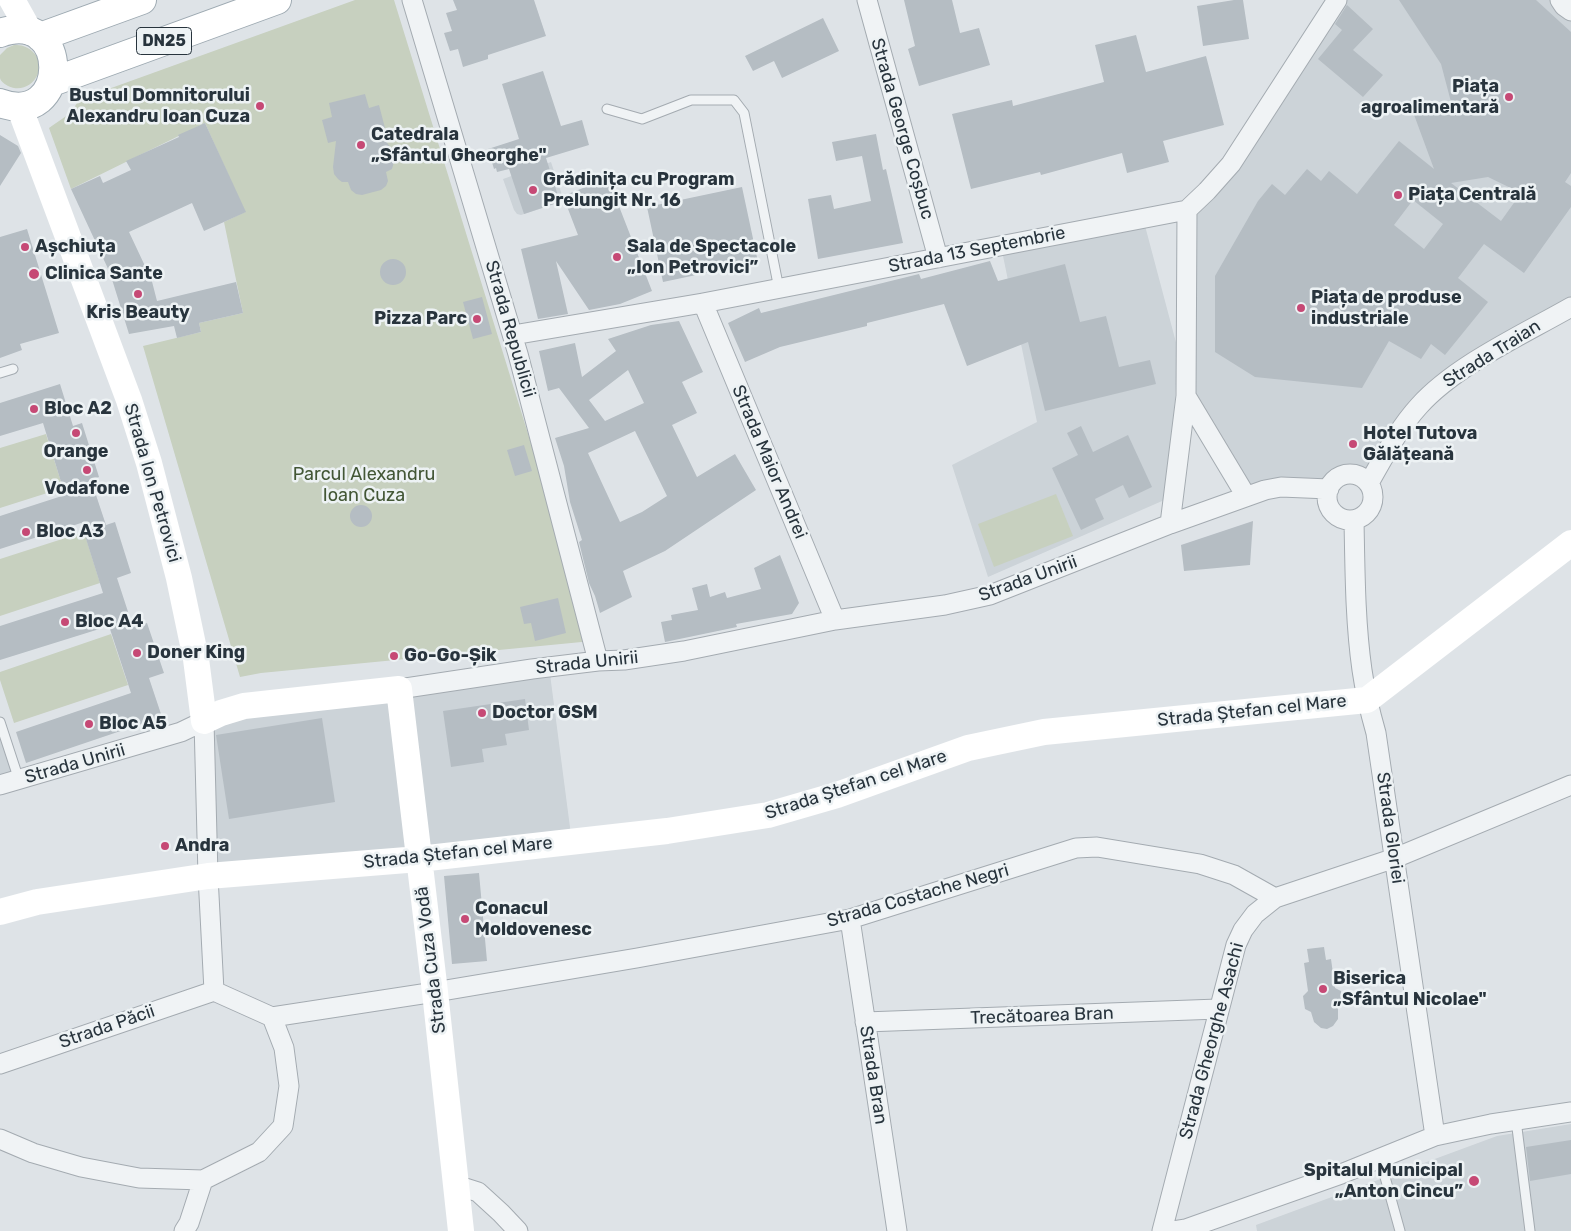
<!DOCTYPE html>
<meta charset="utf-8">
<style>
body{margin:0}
canvas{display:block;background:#dee3e7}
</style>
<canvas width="1571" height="1231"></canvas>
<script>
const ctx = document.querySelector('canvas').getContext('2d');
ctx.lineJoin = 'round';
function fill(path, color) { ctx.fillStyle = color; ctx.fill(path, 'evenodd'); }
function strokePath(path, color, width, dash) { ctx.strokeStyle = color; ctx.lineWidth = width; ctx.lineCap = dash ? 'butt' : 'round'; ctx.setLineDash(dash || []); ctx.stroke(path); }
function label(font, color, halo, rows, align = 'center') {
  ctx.font = font + ' Rubik,sans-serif'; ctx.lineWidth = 5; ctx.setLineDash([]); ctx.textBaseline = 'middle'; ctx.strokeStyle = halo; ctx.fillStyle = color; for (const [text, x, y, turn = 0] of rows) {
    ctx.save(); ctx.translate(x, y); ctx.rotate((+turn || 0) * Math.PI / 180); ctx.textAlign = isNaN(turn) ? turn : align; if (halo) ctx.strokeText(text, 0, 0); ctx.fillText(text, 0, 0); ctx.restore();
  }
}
fill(new Path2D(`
 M1337,0h223l11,11v296l-118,69 -89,102 -7,-3h-13l-12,8 -86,13 -60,-100 1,-186z
 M551,162l13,39 -43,14 -4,-1 -3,-4 -11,-31z
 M1144,222l34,128 -9,148 -181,79 -36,-112 85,-43 -35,-171z
 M550,674l21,161 -355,34 -7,-158z
 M0,729l13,44 -13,4z
 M1571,1124v107h-314l-1,-6 241,-89z`), '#ccd3d8');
fill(new Path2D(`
 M355,0h39l198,641 -331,32 -21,4 -97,-331 58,-14 -2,-9 44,-10 -19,-91 21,-10 -40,-89 -134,66 -22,-61c11,-8 25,-15 29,-28z
 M14,45c8,0 12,1 18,6 19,16 -2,46 -24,35 -3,-2 -7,-4 -8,-8 0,-6 0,-16 0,-23l7,-7z
 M46,434l17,54 -63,20v-60z
 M1056,494l17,42 -79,31 -16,-43z
 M84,532l16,51 -100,33v-57z
 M111,634l17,51 -114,38 -14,-43v-8z`), '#c7d0bf');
fill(new Path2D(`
 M453,0h81l12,36 -58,19v4l-25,8 -5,-18 -8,2 -6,-18 8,-2 -6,-18 11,-3z
 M904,0h48l8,33 19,-5 11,37 -71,21 -11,-37 7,-3z
 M1234,0h9l6,39 -46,7 -6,-40z
 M1399,0h137l35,32v141l-6,9 6,4v21l-47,66 -40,-29 -26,34 30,24 -43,53 -14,-11 -10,15 -32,-18 -27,47 -107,-11 -40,-25v-76l43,-75 14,-17 13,11 22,-26 14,12 8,-10 28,23 42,-53 35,28 -21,-57 38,-10 -10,-38zM1488,177l33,16 -20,28 -50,-38zM1413,200l30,24 -19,25 -30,-24z
 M1347,5l26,24 -20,21 30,25 -20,22 -45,-38 24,-29 -7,-6z
 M823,18l16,33 -57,27 -8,-17 -21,10 -8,-15z
 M1136,35l10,37 60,-16 18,69 -61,16 6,21 -42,11 -5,-20 -81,22 -1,-3 -69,17 -19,-75 60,-14 1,6 91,-24 -9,-37z
 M543,71l18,55 21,-6 7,25 -43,13 14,44 -36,12 -15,-45 -12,3 -1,-4 -2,1 -6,-20 31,-10 -17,-55z
 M365,94l4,14 10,-3 6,23 -7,2 15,21 2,7 -3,11 -6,3 2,9 -2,5 -5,4 -19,5 -6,-1 -5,-4 -3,-8h-6l-4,-3 -4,-5 -1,-7 3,-26 -8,2 -6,-23 10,-3 -3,-14z
 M205,123l41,89 -42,19 -12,-28 -63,29 16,34h3l9,35 79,-19 7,31 -44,10 2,9 -24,6 -3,-12 -45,8 -19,-61 -39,-84 29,-13 3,7 28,-13 -5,-9 53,-24 -1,-2z
 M876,134l7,36 3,-1 17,74 -85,16 -10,-60 23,-4 3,14 37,-8 -9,-45 -26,5 -4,-19z
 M0,135l18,11 3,7 -21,33z
 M608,178l44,113 -32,13 -31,6 -33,-49 12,53 -30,5 -17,-70 57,-14 -15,-39z
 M742,187l16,75 -95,20 -16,-75z
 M27,229l32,104 -39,11 2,6 -22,8v-121z
 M380 272a13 13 0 1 1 26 0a13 13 0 1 1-26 0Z
 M990,261l8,20 67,-17 15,58 26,-6 13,51 31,-7 6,24 -111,27 -17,-69 -61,24 -23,-62 -77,19v3l-87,21 -35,15 -17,-39 31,-15 2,5 158,-39 2,5z
 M482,297l10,37 -19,5 -10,-37z
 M679,321l24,51 -21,10 15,31 -25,12 25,52 38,-23 21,36 -91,61 -42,20 9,26 -32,16 -5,-17 -6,-13 -10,-41 3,-2 -12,-38 -6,-36 -9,-28 34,-10 -30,-40 -11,3 -9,-40 36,-8 7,34 34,-26 -8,-12 43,-14zM628,370l16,33 -39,18 -16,-21zM635,431l32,65 -25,16 -22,10 -32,-69z
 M60,384l13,42 9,-3 17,54 -8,3 15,45 9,-3 16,51 -14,5 16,49 14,-4 17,50 -15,5 13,39 -136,46 -10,-31 115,-39 -22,-67 -109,34v-34l103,-33 -22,-70 -81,26v-33l65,-21 -22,-72 -43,13v-33z
 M1081,426l12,26 35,-17 24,52 -23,11 -6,-13 -28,14 9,20 -23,11 -29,-62 26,-13 -11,-22z
 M524,445l8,26 -17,5 -8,-26z
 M350 516a11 11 0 1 1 22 0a11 11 0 1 1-22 0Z
 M1253,521l-3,44 -66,6 -3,-26z
 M780,555l19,48 -7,11 -56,10 1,3 -72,15 -4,-20 11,-2 -1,-5 27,-5 -6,-22 15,-4 3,13 15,-5 2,6 34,-9 -7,-21z
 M558,598l8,35 -31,8 -4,-18 -7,1 -4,-17z
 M525,699l4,31 -24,4 2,11 -25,4 2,13 -33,5 -8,-56z
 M322,718l13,84 -106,17 -13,-84z
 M479,873l8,88 -35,3 -8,-88z
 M1324,947l2,13 5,-1 4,29 6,3 2,13 -5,4v11l-5,7 -6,3 -6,-1 -7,-6 -3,-10 -6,-3 -2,-13 5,-5 -4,-28 5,-1 -2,-13z
 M1571,1140v34l-41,7 -4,-34z`), '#b5bdc3');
const lane = new Path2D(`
 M607,109l35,10 49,-19h43l10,13 35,176
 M0,373l13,-4
 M0,722l19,58
 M1516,1120l14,111
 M1380,1159l20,72`);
const street = new Path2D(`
 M412,0l106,354 80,307
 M867,0l71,258
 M1560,0l4,6 7,5
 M703,303l132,317
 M513,335l190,-32 484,-93 20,-19 24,-27 106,-164
 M1186,396l60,100
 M1327 497a23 23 0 1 1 46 0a23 23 0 1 1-46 0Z
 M1369,483c15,-26 29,-54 50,-77 37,-41 103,-71 152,-99
 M1354,520c1,49 1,101 8,150 3,21 8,42 14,63l59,403
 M1170,524l16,-128 1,-186
 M399,689l133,-20 66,-8 26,-1 60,-9 151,-31 110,-15 45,-10 180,-71 95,-34 16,-3 48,2
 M0,785l181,-53 23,-11 4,155 6,115 58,26 163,-25 202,-34 213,-39 226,-71 21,-1 103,17 34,11 41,23
 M850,919l47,312
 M865,1022l353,-13
 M0,1064l214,-73
 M0,1139l33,14 48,14 58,11 64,2 56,-28 24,-26 6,-40 -5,-38 -12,-31
 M456,1185l22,7 23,21 17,18
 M184,1231l5,-8 14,-43
 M1162,1231l74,-286 7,-15 12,-16 20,-16 120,-40 176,-73
 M1173,1231l13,-2 155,-55 94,-38 56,-12 80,-12`);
const primary = new Path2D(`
 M0,33c72,-26 70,96 0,70
 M40,37l102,-37
 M52,82l225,-82`);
strokePath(lane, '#a4abb1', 11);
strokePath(street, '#a4abb1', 21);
strokePath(primary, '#9eaab2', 30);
strokePath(lane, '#f0f3f5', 9);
strokePath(street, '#f0f3f5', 19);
strokePath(new Path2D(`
 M12,0l18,32
 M19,106l110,294 20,63 30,115 17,81 8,62 17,-8 23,-7 155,-17 36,303 26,239
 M0,912l37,-10 171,-26 211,-17 248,-28 101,-16 69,-20 131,-47 76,-16 323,-32 204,-157`), '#fff', 26);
strokePath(primary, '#fff', 28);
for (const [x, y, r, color] of [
 [1509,97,5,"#c64975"],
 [260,106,5,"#c64975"],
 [361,145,5,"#c64975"],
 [533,190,5,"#c64975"],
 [1398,195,5,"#c64975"],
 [25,247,5,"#c64975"],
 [617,257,5,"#c64975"],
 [34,274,6,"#c64975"],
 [138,294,5,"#c64975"],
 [1301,308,5,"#c64975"],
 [477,319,5,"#c64975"],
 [34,409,5,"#c64975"],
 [76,433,5,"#c64975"],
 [1353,444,5,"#c64975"],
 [87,470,5,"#c64975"],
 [26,532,5,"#c64975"],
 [65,622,5,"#c64975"],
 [137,653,5,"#c64975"],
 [394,656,5,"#c64975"],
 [482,713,5,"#c64975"],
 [89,724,5,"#c64975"],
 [165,846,5,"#c64975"],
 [465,919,5,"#c64975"],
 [1323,989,5,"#c64975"],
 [1474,1181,6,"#c64975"]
]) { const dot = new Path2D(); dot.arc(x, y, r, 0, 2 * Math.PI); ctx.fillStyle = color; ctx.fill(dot); strokePath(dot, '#edf2f4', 2); }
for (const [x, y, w] of [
 [164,41,55]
]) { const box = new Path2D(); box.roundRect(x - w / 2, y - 13.5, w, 27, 4); ctx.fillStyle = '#edf2f4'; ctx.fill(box); strokePath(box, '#28343d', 1); }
label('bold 16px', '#28343d', null, [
 ["DN25",164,41]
]);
label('bold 18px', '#28343d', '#edf2f4', [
 ["Piața",1499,87,"right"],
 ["agroalimentară",1499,108,"right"],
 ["Bustul Domnitorului",250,96,"right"],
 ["Alexandru Ioan Cuza",250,117,"right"],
 ["Catedrala",371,135],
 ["„Sfântul Gheorghe\"",371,156],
 ["Grădinița cu Program",543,180],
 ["Prelungit Nr. 16",543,201],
 ["Piața Centrală",1408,195],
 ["Așchiuța",35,247],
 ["Sala de Spectacole",627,247],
 ["„Ion Petrovici”",627,268],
 ["Clinica Sante",45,274],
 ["Piața de produse",1311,298],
 ["industriale",1311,319],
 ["Kris Beauty",138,313,"center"],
 ["Pizza Parc",467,319,"right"],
 ["Bloc A2",44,409],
 ["Hotel Tutova",1363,434],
 ["Gălățeană",1363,455],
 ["Orange",76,452,"center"],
 ["Vodafone",87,489,"center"],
 ["Bloc A3",36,532],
 ["Bloc A4",75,622],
 ["Doner King",147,653],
 ["Go-Go-Șik",404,656],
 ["Doctor GSM",492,713],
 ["Bloc A5",99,724],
 ["Andra",175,846],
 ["Conacul",475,909],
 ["Moldovenesc",475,930],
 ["Biserica",1333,979],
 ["„Sfântul Nicolae\"",1333,1000],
 ["Spitalul Municipal",1463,1171,"right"],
 ["„Anton Cincu”",1463,1192,"right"]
], 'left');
label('18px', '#28343d', '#edf2f4', [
 ["Strada George Coșbuc",902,129,74],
 ["Strada 13 Septembrie",977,250,-11],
 ["Strada Republicii",510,329,74],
 ["Strada Traian",1492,354,-32],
 ["Strada Maior Andrei",769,462,67],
 ["Strada Ion Petrovici",152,483,74],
 ["Strada Unirii",1028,579,-20],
 ["Strada Unirii",587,663,-6],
 ["Strada Ștefan cel Mare",1252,711,-6],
 ["Strada Unirii",75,764,-16],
 ["Strada Ștefan cel Mare",856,785,-18],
 ["Strada Gloriei",1390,828,82],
 ["Strada Ștefan cel Mare",458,853,-6],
 ["Strada Costache Negri",918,896,-16],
 ["Strada Cuza Vodă",431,960,-97],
 ["Trecătoarea Bran",1042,1016,-2],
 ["Strada Păcii",107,1027,-19],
 ["Strada Gheorghe Asachi",1212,1041,-75],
 ["Strada Bran",873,1075,81]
]);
label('18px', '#435736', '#edf2f4', [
 ["Parcul Alexandru",364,475],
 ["Ioan Cuza",364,496]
]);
</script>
